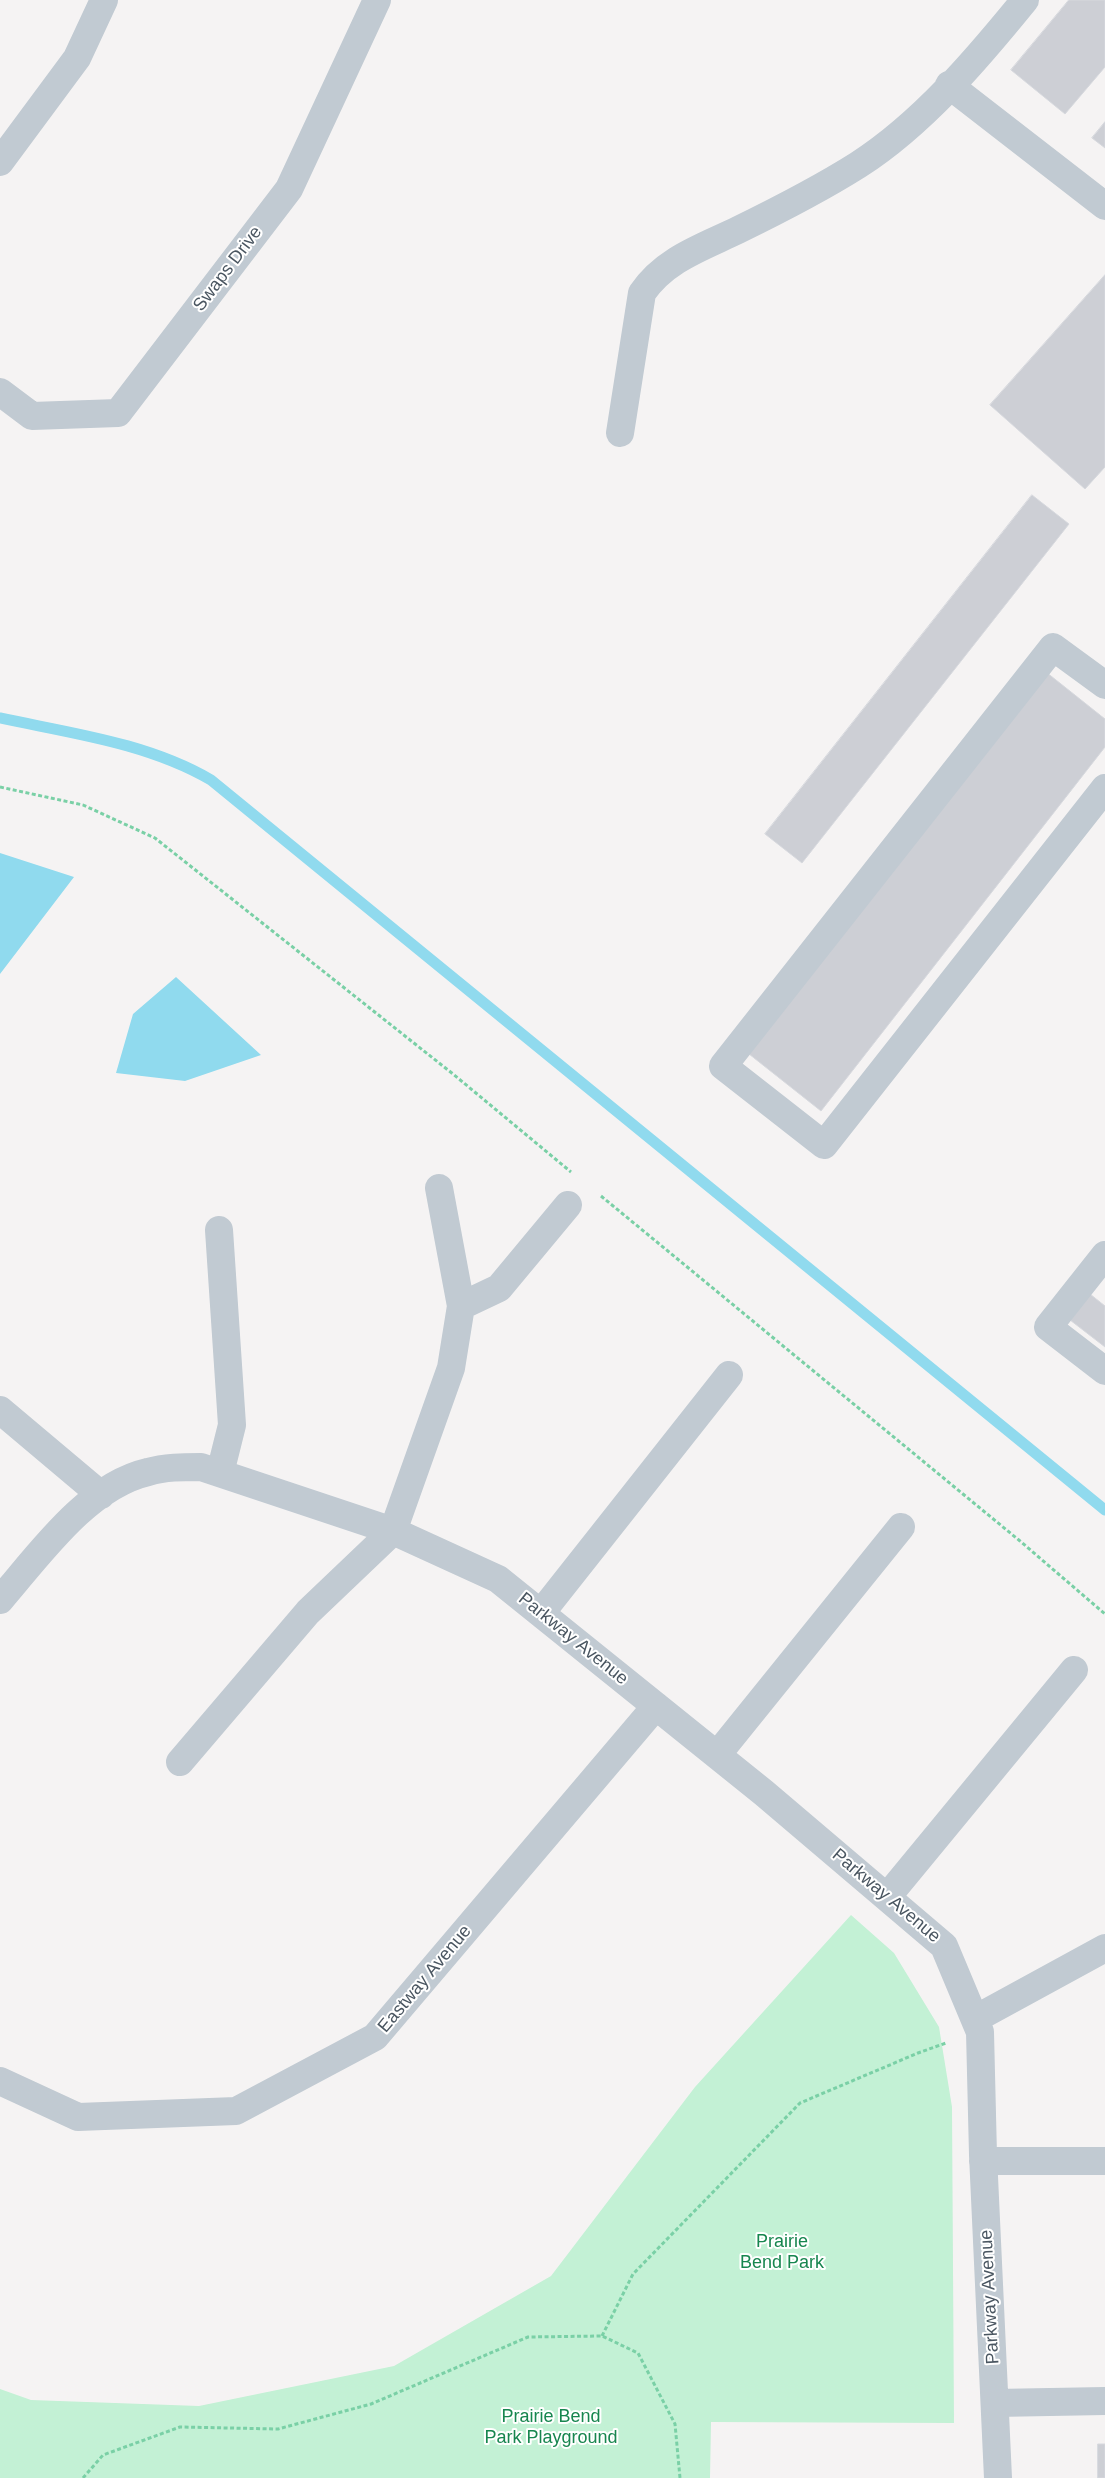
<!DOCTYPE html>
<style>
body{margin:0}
canvas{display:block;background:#f5f3f3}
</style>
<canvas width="1105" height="2478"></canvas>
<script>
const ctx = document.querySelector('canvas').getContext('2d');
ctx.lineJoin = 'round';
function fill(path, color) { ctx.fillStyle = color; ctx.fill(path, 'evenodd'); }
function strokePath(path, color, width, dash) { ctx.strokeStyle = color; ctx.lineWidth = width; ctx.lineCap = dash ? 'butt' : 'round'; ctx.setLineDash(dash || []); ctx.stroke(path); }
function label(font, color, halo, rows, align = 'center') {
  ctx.font = font + ' Arial,sans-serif'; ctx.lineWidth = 4; ctx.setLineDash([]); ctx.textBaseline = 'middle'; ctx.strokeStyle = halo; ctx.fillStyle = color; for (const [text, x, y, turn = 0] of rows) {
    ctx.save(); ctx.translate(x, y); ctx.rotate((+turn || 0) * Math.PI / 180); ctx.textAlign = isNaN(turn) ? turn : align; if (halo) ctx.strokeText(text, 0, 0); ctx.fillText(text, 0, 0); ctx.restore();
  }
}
fill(new Path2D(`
 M851,1915l43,38 45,74 13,80 2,316 -243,-1 -1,56h-710v-89l31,11 168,6 195,-40 157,-90 144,-189z`), '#c3f1d5');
fill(new Path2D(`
 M0,853l74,24 -74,97z
 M176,977l85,78 -76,26 -69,-8 17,-59z`), '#90daee');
strokePath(new Path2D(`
 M0,718c70,15 148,25 211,62l894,730`), '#90daee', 11);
const building = new Path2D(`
 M1069,0h36v67l-40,47 -54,-44z
 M1105,122v26l-13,-10z
 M1105,275v192l-20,22 -95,-84z
 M1032,495l37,29 -267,339 -37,-29z
 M1046,672l59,47v28l-284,364 -72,-57z
 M1090,1294l15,12v41l-35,-27z
 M1098,2444h7v34h-7z`);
fill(building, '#cdcfd5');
strokePath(building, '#d7d9de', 1);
strokePath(new Path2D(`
 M0,787l83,18 72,33 298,236 118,98
 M601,1196l419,345 85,73
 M602,2336l31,-62 167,-171 118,-50 28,-10
 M83,2478l20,-23 77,-28 98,2 93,-25 157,-67 74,-1 36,17 37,71 5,54`), '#7ad0a6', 3, [4, 2.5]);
strokePath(new Path2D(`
 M949,85l156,121
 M0,162l77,-104 27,-58
 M0,392l32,24 86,-3 171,-224 88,-189
 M620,433l22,-140c23,-34 61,-46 96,-63 41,-20 82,-41 120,-65 64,-41 119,-106 167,-165
 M1105,685l-52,-38 -330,419 101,79 281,-357
 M219,1230l13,195 -12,48
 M1105,1255l-57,72 57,44
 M461,1306l38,-18 69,-83
 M0,1410l101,85
 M0,1600c39,-45 87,-114 148,-128 17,-5 35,-5 53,-5l192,64 105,48 266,214 180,153 36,86 3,123 15,323
 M541,1613l188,-238
 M717,1755l184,-228
 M180,1762l128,-150 85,-81 58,-163 10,-62 -22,-118
 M887,1897l187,-227
 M975,2019l130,-71
 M0,2081l78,36 158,-6 139,-74 281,-331
 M983,2161h122
 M995,2403l110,-2`), '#c1cad2', 28);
label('18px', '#4a5661', '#fff', [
 ["Swaps Drive",228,269,-53],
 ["Parkway Avenue",573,1639,39],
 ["Parkway Avenue",886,1896,40],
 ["Eastway Avenue",425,1979,-50],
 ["Parkway Avenue",990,2297,-93]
]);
label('18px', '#17864f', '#fff', [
 ["Prairie",782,2242],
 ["Bend Park",782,2263],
 ["Prairie Bend",551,2417],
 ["Park Playground",551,2438]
]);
</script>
